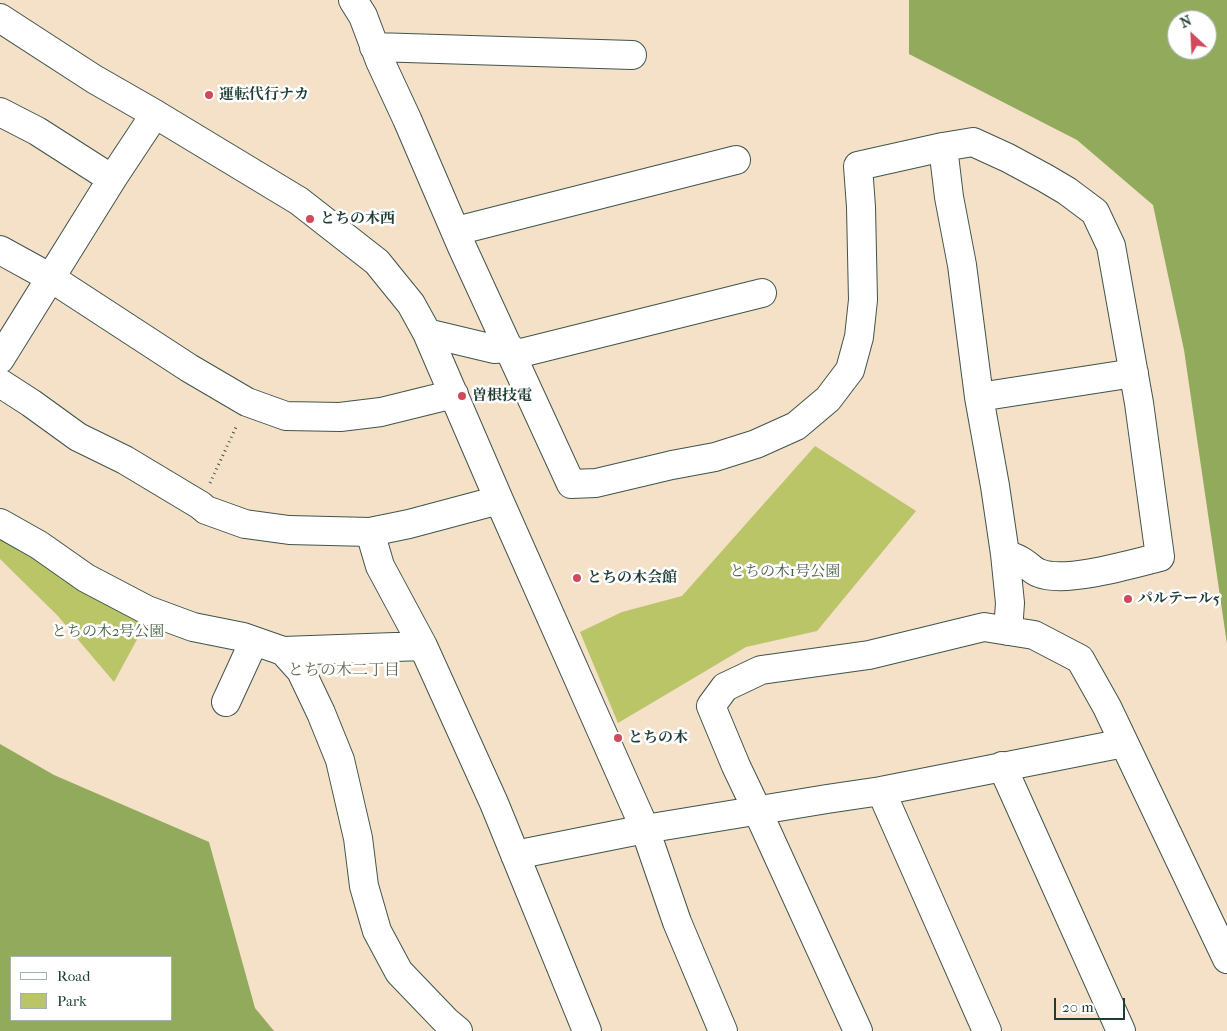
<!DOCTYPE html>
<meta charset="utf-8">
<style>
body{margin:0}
#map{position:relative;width:1227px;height:1031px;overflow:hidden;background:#f5e0c8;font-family:"IM FELL French Canon",serif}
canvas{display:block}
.legend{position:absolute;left:10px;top:956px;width:162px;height:65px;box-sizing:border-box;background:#fff;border:1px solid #a5b1ae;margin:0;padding:6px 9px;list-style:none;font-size:15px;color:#1f3d34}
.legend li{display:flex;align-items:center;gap:10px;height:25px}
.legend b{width:25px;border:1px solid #a5b1ae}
.north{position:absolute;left:1167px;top:10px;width:50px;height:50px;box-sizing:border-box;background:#fff;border:1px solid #a5b1ae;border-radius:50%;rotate:335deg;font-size:14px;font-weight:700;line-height:20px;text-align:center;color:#1f3d34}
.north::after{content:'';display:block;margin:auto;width:18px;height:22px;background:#d1495b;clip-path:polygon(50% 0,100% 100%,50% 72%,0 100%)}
.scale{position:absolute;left:1054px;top:998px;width:71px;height:22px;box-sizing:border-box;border:2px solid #1f3d34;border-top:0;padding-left:6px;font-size:15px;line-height:18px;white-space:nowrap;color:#1f3d34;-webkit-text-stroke:4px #fff;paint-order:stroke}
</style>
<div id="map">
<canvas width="1227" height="1031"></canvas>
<ul class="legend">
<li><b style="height:6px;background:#fff"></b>Road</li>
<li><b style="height:14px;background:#b9c567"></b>Park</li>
</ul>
<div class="north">N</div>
<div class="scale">20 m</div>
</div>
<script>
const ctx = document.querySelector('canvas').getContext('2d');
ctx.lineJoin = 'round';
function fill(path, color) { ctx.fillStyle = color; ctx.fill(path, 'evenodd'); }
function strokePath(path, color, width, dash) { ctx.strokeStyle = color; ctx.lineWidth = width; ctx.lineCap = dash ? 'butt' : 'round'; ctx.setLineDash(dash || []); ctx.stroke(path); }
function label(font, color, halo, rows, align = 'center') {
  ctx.font = font + ' "IM FELL French Canon","Noto Serif JP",serif'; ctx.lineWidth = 5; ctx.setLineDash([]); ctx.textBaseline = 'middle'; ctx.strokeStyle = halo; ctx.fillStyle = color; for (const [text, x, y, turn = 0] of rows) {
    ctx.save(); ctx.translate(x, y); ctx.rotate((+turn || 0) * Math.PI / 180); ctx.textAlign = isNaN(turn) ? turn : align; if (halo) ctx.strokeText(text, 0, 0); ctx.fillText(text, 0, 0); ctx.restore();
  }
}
fill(new Path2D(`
 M815,446l101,65 -99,120 -71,16 -128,76 -38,-91 42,-20 60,-16z
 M0,535l147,86 -33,61 -57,-67 -57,-56z`), '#b9c567');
fill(new Path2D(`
 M909,0h318v644l-43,-294 -31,-145 -76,-65 -168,-86zM1177,20h30v30h-30z
 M0,744l54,31 155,67 46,166 19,23h-274zM11,957h160v63h-160z`), '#92aa5c');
const minor = new Path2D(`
 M353,0l10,16 17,45 27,58 55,128 109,237 25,-1 76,-18 43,-8 41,-13 40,-18 32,-27 22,-29 9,-33 4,-37 -2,-93 -3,-41 85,-19 30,-5 35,16 37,20 22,13 28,21 16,34 28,157 21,154c-28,7 -95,27 -121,16 -6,-2 -11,-8 -16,-11 -6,-4 -12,-6 -18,-8
 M0,18l94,61 61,35 144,87 78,61 34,42 16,29 72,167 146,329 32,93 46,109
 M374,47l258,8
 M0,112l37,19 75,48
 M943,147l6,50 13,68 17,132 16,89 10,68 5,49 -2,28
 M456,231l280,-71
 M0,250l51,28 138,90 58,34 39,14 54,1 41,-5 73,-18
 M427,333l67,16 16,-1
 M513,355l249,-62
 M0,359l112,-180 43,-65
 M0,383l31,20 47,34 47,23 75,45 6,5 39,14 44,6 81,2 39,-8 90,-24
 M979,397l155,-24
 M0,523l39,22 47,33 61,32 46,17 50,10 40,14 18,20 20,42 19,47 18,78 6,48 13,45 22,41 47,49 12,10
 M370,532l10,34 43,80 71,157 93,228
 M283,651l140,-5
 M226,702l28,-61
 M1002,766l119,265
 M881,791l106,240
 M515,855l130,-26 182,-30 54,-8 243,-48
 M858,1031l-101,-221 -21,-44 -25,-60 14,-19 36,-17 108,-15 115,-28 50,8 46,24 27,48 120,252`);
strokePath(minor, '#3f554a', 30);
strokePath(new Path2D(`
 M210,483l27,-58`), '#3f554a', 3, [1, 4]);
strokePath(minor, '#fff', 28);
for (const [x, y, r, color] of [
 [209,95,5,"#d1495b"],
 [310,219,5,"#d1495b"],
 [462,396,5,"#d1495b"],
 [577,578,5,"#d1495b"],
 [1128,599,5,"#d1495b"],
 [618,738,5,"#d1495b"]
]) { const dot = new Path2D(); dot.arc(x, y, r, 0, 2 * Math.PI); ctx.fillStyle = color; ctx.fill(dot); strokePath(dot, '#fff', 2); }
label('bold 15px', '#1f3d34', '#fff', [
 ["運転代行ナカ",219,95],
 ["とちの木西",320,219],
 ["曽根技電",472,396],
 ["とちの木会館",587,578],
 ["パルテール5",1138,599],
 ["とちの木",628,738]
], 'left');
label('15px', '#465f41', '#fff', [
 ["とちの木1号公園",785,572],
 ["とちの木2号公園",108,632]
]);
label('16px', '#656850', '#fff', [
 ["とちの木二丁目",344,671]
]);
</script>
